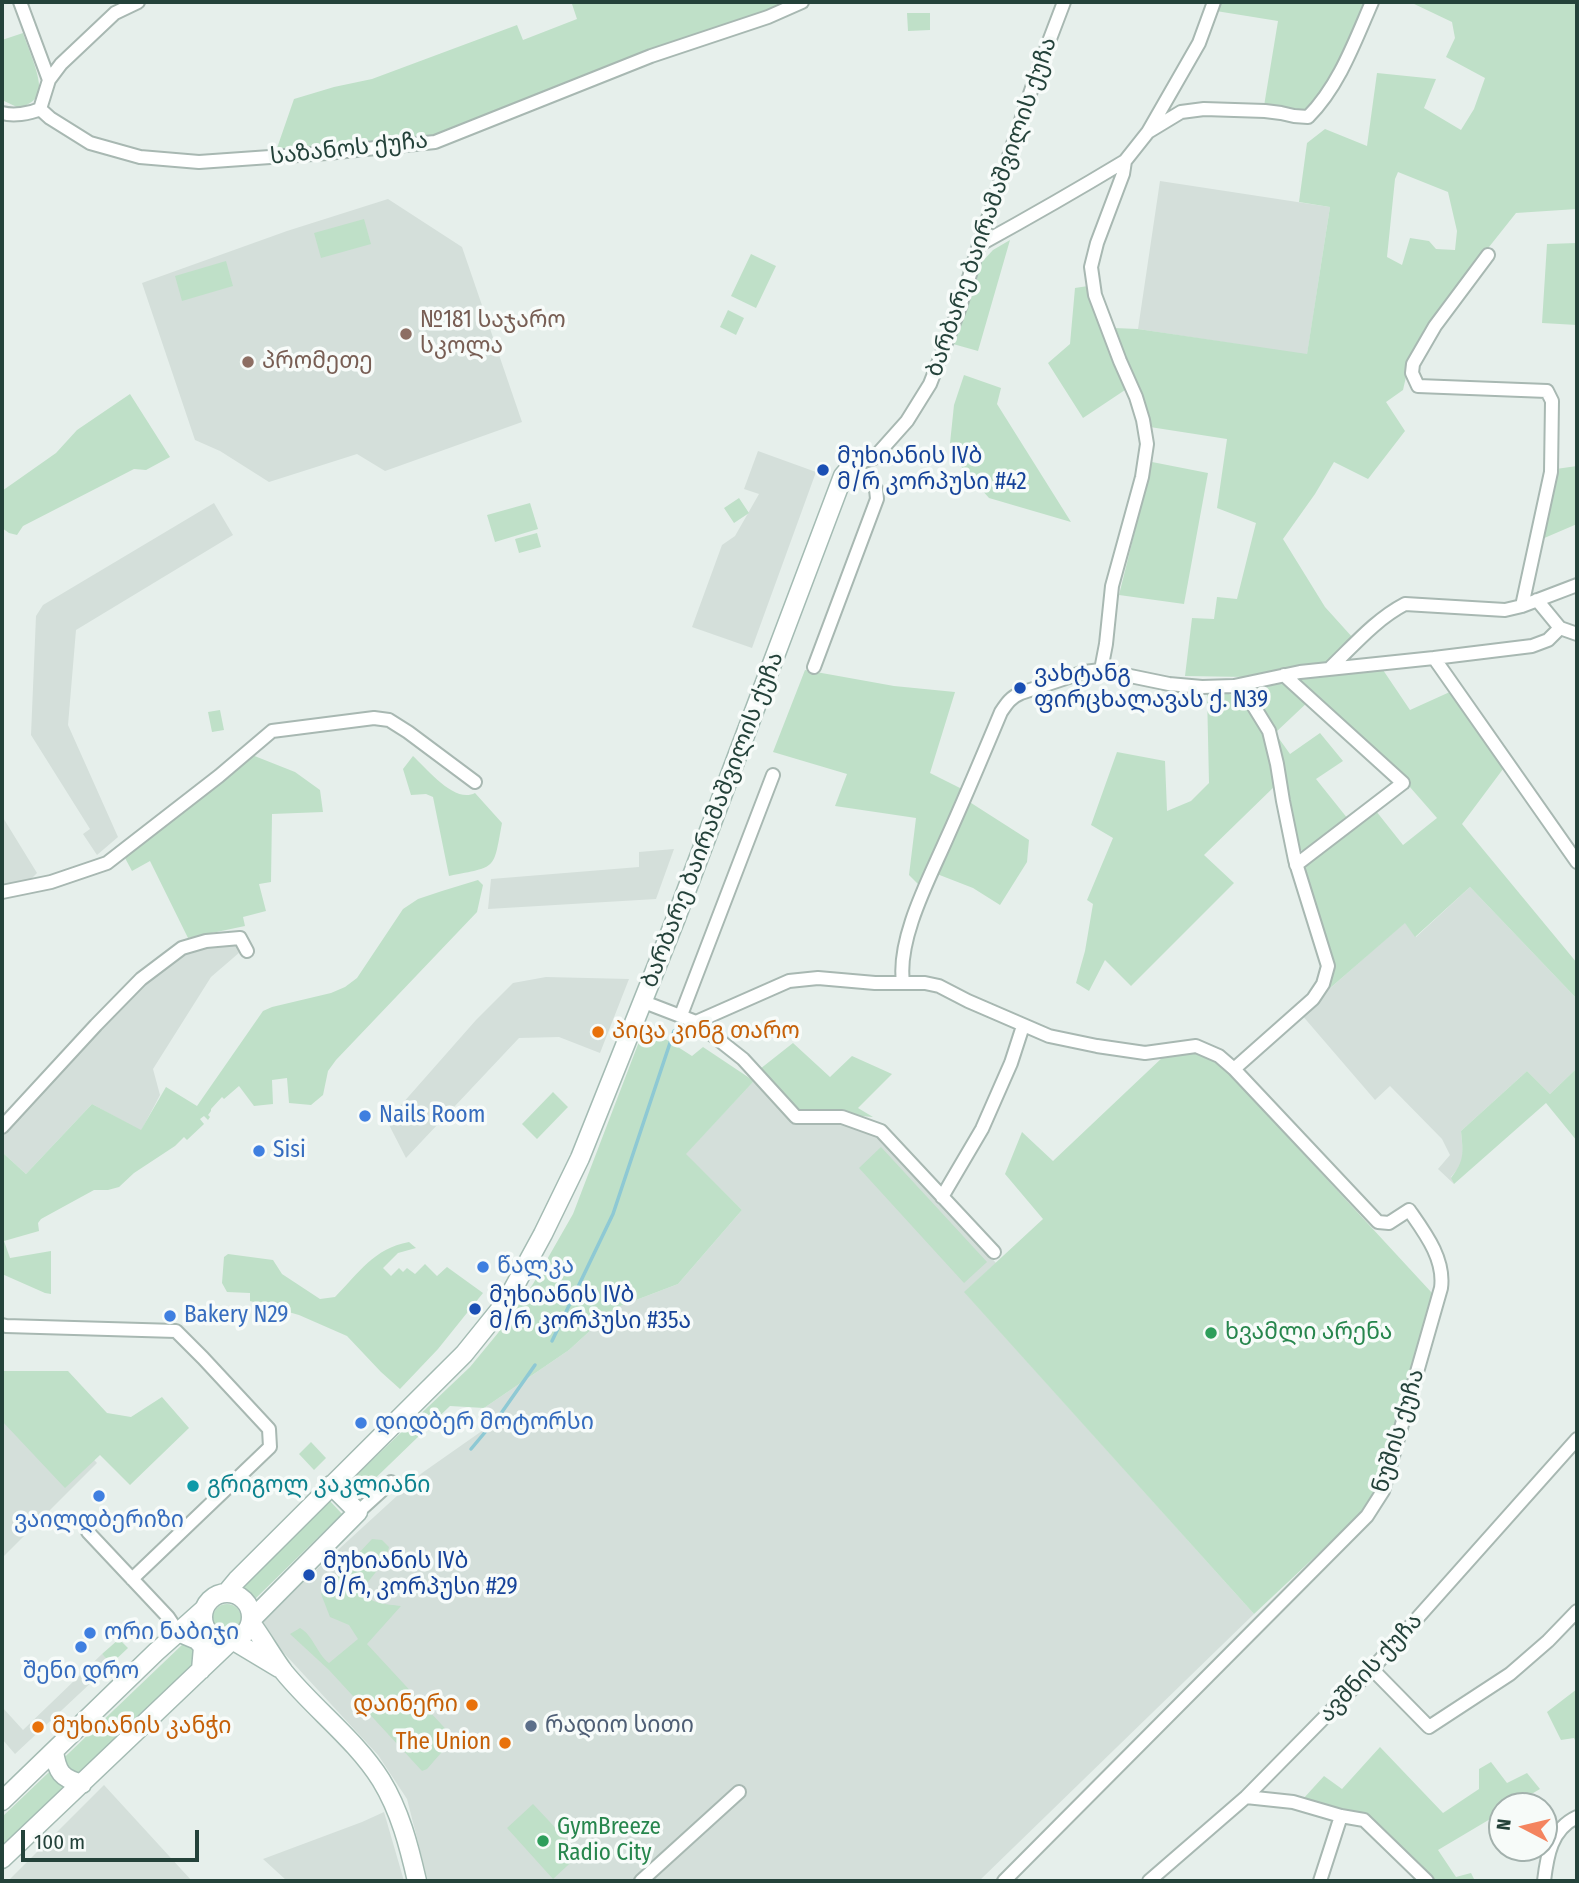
<!DOCTYPE html>
<meta charset="utf-8">
<style>
body{margin:0}
#map{position:relative;width:1579px;height:1883px;overflow:hidden;background:#e6efeb;font-family:"Fira Sans Condensed",sans-serif}
canvas{display:block}
.frame{position:absolute;inset:0;border:4px solid #24423a;pointer-events:none}
.north{position:absolute;left:1488px;top:1792px;width:70px;height:70px;box-sizing:border-box;background:#f7fbf9;border:2px solid #a3b1ad;border-radius:50%;rotate:277deg;font-size:19px;font-weight:700;line-height:28px;text-align:center;color:#24423a}
.north::after{content:'';display:block;margin:auto;width:24px;height:32px;background:#f4845f;clip-path:polygon(50% 0,100% 100%,50% 72%,0 100%)}
.scale{position:absolute;left:21px;top:1830px;width:178px;height:32px;box-sizing:border-box;border:4px solid #24423a;border-top:0;padding-left:9px;font-size:21px;line-height:24px;white-space:nowrap;color:#24423a;-webkit-text-stroke:5px #f7fbf9;paint-order:stroke}
</style>
<div id="map">
<canvas width="1579" height="1883"></canvas>
<div class="frame"></div>
<div class="north">N</div>
<div class="scale">100 m</div>
</div>
<script>
const ctx = document.querySelector('canvas').getContext('2d');
ctx.lineJoin = 'round';
function fill(path, color) { ctx.fillStyle = color; ctx.fill(path, 'evenodd'); }
function strokePath(path, color, width, dash) { ctx.strokeStyle = color; ctx.lineWidth = width; ctx.lineCap = dash ? 'butt' : 'round'; ctx.setLineDash(dash || []); ctx.stroke(path); }
function label(font, color, halo, rows, align = 'center') {
  ctx.font = font + ' "Fira Sans Condensed","Noto Sans Georgian",sans-serif'; ctx.lineWidth = 7; ctx.setLineDash([]); ctx.textBaseline = 'middle'; ctx.strokeStyle = halo; ctx.fillStyle = color; for (const [text, x, y, turn = 0] of rows) {
    ctx.save(); ctx.translate(x, y); ctx.rotate((+turn || 0) * Math.PI / 180); ctx.textAlign = isNaN(turn) ? turn : align; if (halo) ctx.strokeText(text, 0, 0); ctx.fillText(text, 0, 0); ctx.restore();
  }
}
fill(new Path2D(`
 M1160,181l170,26 -23,148 -169,-26z
 M388,199l74,48 60,175 -137,49 -28,-17 -88,28 -49,-31 -25,-11 -53,-157 145,-52z
 M758,451l58,21 -64,176 -60,-21 30,-82 13,-9 24,-42 -15,-5z
 M214,503l19,32 -157,95 -8,95 50,112 -21,18 -14,-21 7,-5 -59,-94 5,-119 7,-11z
 M2,816l35,57 -7,7 -28,6z
 M674,849l-18,50 -168,10 3,-30 148,-12v-15z
 M1470,887l107,112v69l-27,26 -23,-23 -66,60 2,22 -2,12 -10,12 3,7 -16,-15 12,-14 -8,-16 -52,-53 -15,14 -74,-86 104,-92 11,15z
 M234,942l6,10 -29,25 -58,92 7,26 -19,36 -49,-27 -66,70 -24,-22v-20l140,-149 37,-29z
 M546,977l83,2 -29,74 -41,-16 -40,1 -113,120 -19,-37 89,-101 37,-37z
 M754,1081l41,43 48,-2 31,8 122,133 -31,29 289,322 -275,267h-551l-21,-82 -29,-44 -121,-131 165,-151 67,-47 -5,-18 85,-58 46,-42 63,-24 64,-74 -57,-56z
 M2,1378l14,1 81,84 -95,95z
 M102,1654l9,10 -96,90 -13,-15v-32l21,23z
 M104,1785l88,96h-184z
 M384,1812l20,69h-119l1,-1 -23,-21 99,-37z`), '#d4dfda');
fill(new Path2D(`
 M577,2h211l-31,14 -326,122 -155,13 18,-52 40,-12 38,-8 145,-54 6,15 54,-21 -5,-15z
 M1218,2h149c-17,37 -30,85 -64,110l-39,-6 14,-85 -62,-10z
 M1410,2h167v207l-61,4 -50,63 -58,92 -5,22 -17,12 19,29 -37,48 -34,-17 -19,32 -32,45 42,68 28,31 -30,27 -76,12 -62,-1 7,-58 22,1 3,-22 20,2 19,-76 -39,-15 10,-69 -77,-12 -4,-19 -32,-80 24,1 169,25 23,-147 -31,-5 8,-59 18,-14 42,17 10,-73 59,6 -12,29 37,22 13,-21 11,-31 -39,-21 9,-19 -3,-16zM1398,172l50,20 9,39 -2,19 -19,-1 -7,-8 -19,-3 -8,27 -15,-8 8,-78z
 M907,13h23v17l-22,1z
 M23,33c4,13 21,49 15,62 -3,6 -12,11 -19,13l-17,-8v-60z
 M364,219l7,25 -50,14 -7,-25z
 M1010,240l-32,111 -25,-7 27,-80 13,-14z
 M1577,243v82l-35,-2 5,-79z
 M751,254l25,12 -20,42 -25,-12z
 M226,261l7,25 -51,15 -7,-25z
 M1088,286l40,102 -45,30 -35,-55 22,-19 5,-56z
 M728,310l16,8 -8,17 -16,-8z
 M964,375l37,13 -4,16 74,118 -82,-24 -40,-45 5,-48z
 M130,394l40,63 -24,13 -12,-1 -111,57 -6,9 -8,-2 -7,-5v-37l54,-38 21,-23z
 M1152,462l56,11 -24,131 -65,-9z
 M1577,466v58l-35,15 14,-70z
 M739,498l10,15 -15,10 -10,-15z
 M530,503l8,26 -43,13 -8,-27z
 M537,533l4,14 -22,6 -4,-14z
 M1381,667l29,43 42,-19 54,74 -44,59 115,139v36l-107,-112 -55,50 -10,-14 -76,66 -28,-123 75,-55 27,34 34,-27 -42,-48 -102,-92z
 M805,670l89,16 61,6 -25,81 34,17 -42,98 -13,-13 7,-57 -81,-12 12,-32 -74,-22z
 M1282,679l28,21 -35,33 15,21 30,-21 23,28 -27,18 32,40 -44,32 -8,-3 -25,-118 -12,-27 -13,-13z
 M1207,692l22,2 12,5 24,32 12,53 -73,71 30,28 -103,103 -26,-26 -16,31 -13,-8 9,-32 8,-47 -6,-4 26,-62 -22,-13 26,-73 48,9 2,50 24,-10 18,-18z
 M220,710l4,20 -12,2 -4,-20z
 M252,755l43,17 25,18 3,22 -51,2 -1,68 -12,2 7,27 -23,6 2,9 -57,12 -38,-77 -18,10 -7,-13z
 M413,756c14,13 42,48 62,37l27,30c-9,48 -4,43 -53,53l-16,-79 -7,-3 -15,1 -8,-26z
 M968,801l61,39 -2,22 -27,43 -27,-17 -36,-14z
 M478,880l5,5 -6,27 -141,148 -8,11 -5,24 -12,10 -22,-2 -2,-25 -15,2 1,24 -19,2 -15,-20 -15,13 -2,-2 -11,12v2l-3,4 2,2 -2,3 -4,-4 -4,3 4,5 -17,16 -3,-3 -9,9 -41,27 -15,14 -11,3h-14l-53,29 -3,4 1,8 -35,10 6,17 41,-7v43l-6,-1 -43,-19v-122l24,22 66,-70 49,26 25,-43 31,19 66,-95 9,-4 59,-14 14,-6 12,-9 46,-69 15,-10 24,-8z
 M645,1026l47,30 11,-9 51,34 -68,73 56,56 -64,74 -63,24 -46,42 -85,58 -34,-2 -91,88 -9,-3 -2,-8 122,-116 28,-34 35,-49 40,-70z
 M793,1043l37,34 22,-21 40,18 -34,34 15,9 -73,-6 -40,-42z
 M1191,1052h10l13,5 218,236 -58,206 -20,21 -100,94 -290,-322 79,-73 -38,-45 17,-42 31,29 111,-105z
 M1577,1068v73l-31,-38 -92,81 -3,-6c14,-18 12,-25 10,-47l66,-60 23,23z
 M553,1092l15,15 -31,32 -15,-15z
 M881,1147l106,115 -23,21 -105,-115z
 M409,1242l7,6 -18,5 -15,15 8,8 8,-8 4,4 4,-4 8,6 10,-10 12,12 10,-9 36,26 -45,56 -38,40 -19,-17 -34,-36 -48,-21 -49,-14v-8l-23,-1 -5,-9 2,-26 4,-3 45,6 9,14 38,25 15,-2c25,-25 38,-48 74,-55z
 M2,1371h66l39,42 24,4 31,-20 27,31 -59,57 -30,-30 -35,33 -63,-67z
 M311,1442l15,16 -12,12 -15,-16z
 M330,1501l12,13 -86,84 -6,-1 -5,-4 -1,-8z
 M372,1539l10,1 7,7 -3,12 -25,32c9,13 25,13 40,15l-34,38 87,94 -27,31 -5,2 -93,-101 -39,-36 10,-6c13,7 17,26 29,35l29,-24 -9,-14 -19,-8 -9,-23z
 M213 1618a14 14 0 1 1 28 0a14 14 0 1 1-28 0Z
 M119,1639l9,9 -17,16 -9,-10z
 M192,1642l7,17 -197,187v-29l182,-174z
 M1577,1689v55l-3,-6 -13,2 -14,-28z
 M1380,1747l63,66 36,-24v-20l12,-7 16,21 20,-10 13,16 -29,17h-9v6l-64,38 18,27 15,-4 4,8h-42l-66,-63 -64,-19 21,-23 18,13z
 M533,1804l47,50 -27,25 -46,-51z`), '#bfe0c8');
strokePath(new Path2D(`
 M552,1341l61,-127 61,-183
 M471,1449l31,-37 33,-47`), '#8ec9d4', 3.5);
const street = new Path2D(`
 M20,2l29,78
 M40,109l10,9 40,25 50,14 59,5 128,-9 108,-11 216,-86 117,-39 34,-15
 M40,109l9,-29 12,-16 54,-51 23,-11
 M2,113c11,3 27,1 38,-4
 M1148,132l33,-20 23,-3 61,2 16,2 13,3 14,1c31,-31 47,-76 64,-115
 M979,245c49,-27 98,-55 146,-84
 M1488,255l-53,71 -22,38 -1,9 6,13 129,5 5,10 -1,71 -29,134
 M1537,600l23,28 17,6
 M1434,658l98,-12 16,-6 12,-12
 M814,667l63,-168 -1,-10 -23,-25 21,-6 33,-37 23,-37 30,-77 19,-62 58,-172 27,-71
 M1329,669c24,-23 47,-50 76,-65l100,6 17,-4 55,-21
 M1101,670l5,-26 6,-58 30,-109 5,-33 -4,-24 -7,-23 -16,-36 -25,-66 -4,-28 6,-24 26,-69 2,-13 23,-29 51,-89 15,-41
 M1284,675l119,108 -107,82
 M1234,686l19,19 16,26 8,33 6,37 12,59 33,106 -5,18 -10,15 -79,70
 M2,892l49,-10 56,-19 112,-87 53,-45 102,-13 15,2 19,12 67,50
 M903,982c-6,-43 26,-103 43,-142 19,-42 37,-85 55,-128 6,-9 10,-15 20,-19l63,-21 17,-2 68,14 33,3 32,-1 66,-14 134,-14 143,204
 M644,1002l52,20 47,37 53,58h46l39,14 113,121
 M681,1015l92,-240
 M696,1022l93,-41 29,-3 57,5h50l14,3 29,15 81,35 48,10 48,7 51,-7 23,10 15,13 144,153 11,1 20,-13c16,23 36,49 32,78l-58,203 -16,25 -363,365
 M2,1127l94,-102 45,-46 41,-31 24,-7 34,-3 7,13
 M942,1197l40,-68 29,-66 12,-37
 M2,1325l4,1 170,5 27,27 66,71 1,18 -138,132
 M358,1512l33,-30
 M88,1532l80,85 10,15
 M1372,1669l57,58 81,-53 38,-33 29,-30
 M1246,1797l47,5 48,14 23,4 63,61
 M641,1881l98,-89
 M1149,1881l97,-84 126,-128 205,-230
 M1320,1881l21,-65
 M1544,1881c3,-25 7,-52 33,-64`);
const secondary = new Path2D(`
 M227,1592l10,-12 227,-226 42,-52 37,-68 37,-76 96,-240 167,-442 10,-12
 M203 1617a24 24 0 1 1 48 0a24 24 0 1 1-48 0Z
 M251,1620l107,-108 -27,-27
 M251,1623c12,16 21,33 33,49 30,37 72,68 97,108 19,31 28,66 36,101
 M178,1632l19,8 6,7 -2,23
 M234,1641l45,27
 M54,1751c3,21 7,27 28,33
 M2,1801l154,-149 47,-42
 M2,1859l229,-218`);
strokePath(street, '#a8b8b2', 16);
strokePath(secondary, '#a4bbb3', 21);
strokePath(street, '#fff', 12);
strokePath(secondary, '#fff', 18);
for (const [x, y, r, color] of [
 [406,334,7,"#8d6e63"],
 [248,362,7,"#8d6e63"],
 [823,470,7,"#1a4fb4"],
 [1020,688,7,"#1a4fb4"],
 [598,1032,7,"#e8710a"],
 [365,1116,7,"#3f7fe0"],
 [259,1151,7,"#3f7fe0"],
 [483,1267,7,"#3f7fe0"],
 [475,1309,7,"#1a4fb4"],
 [170,1316,7,"#3f7fe0"],
 [1211,1333,7,"#2e9e5b"],
 [361,1423,7,"#3f7fe0"],
 [193,1486,7,"#0f9aa8"],
 [99,1496,7,"#3f7fe0"],
 [309,1575,7,"#1a4fb4"],
 [90,1633,7,"#3f7fe0"],
 [81,1647,7,"#3f7fe0"],
 [472,1705,7,"#e8710a"],
 [531,1726,7,"#5c6f8a"],
 [38,1727,7,"#e8710a"],
 [505,1743,7,"#e8710a"],
 [543,1841,7,"#2e9e5b"]
]) { const dot = new Path2D(); dot.arc(x, y, r, 0, 2 * Math.PI); ctx.fillStyle = color; ctx.fill(dot); strokePath(dot, '#f7fbf9', 2.5); }
label('23px', '#24423a', '#f7fbf9', [
 ["საზანოს ქუჩა",349,149,-6],
 ["ბარბარე ბაირამაშვილის ქუჩა",992,207,-71],
 ["ბარბარე ბაირამაშვილის ქუჩა",713,820,-69],
 ["ნუშის ქუჩა",1399,1431,-73],
 ["ავშნის ქუჩა",1371,1668,-47]
]);
label('23px', '#785e54', '#f7fbf9', [
 ["№181 საჯარო",420,321],
 ["სკოლა",420,347],
 ["პრომეთე",262,362]
], 'left');
label('23px', '#164399', '#f7fbf9', [
 ["მუხიანის IVბ",837,457],
 ["მ/რ კორპუსი #42",837,483],
 ["ვახტანგ",1034,675],
 ["ფირცხალავას ქ. N39",1034,701],
 ["მუხიანის IVბ",489,1296],
 ["მ/რ კორპუსი #35ა",489,1322],
 ["მუხიანის IVბ",323,1562],
 ["მ/რ, კორპუსი #29",323,1588]
], 'left');
label('23px', '#c56008', '#f7fbf9', [
 ["პიცა კინგ თარო",612,1032],
 ["დაინერი",458,1705,"right"],
 ["მუხიანის კანჭი",52,1727],
 ["The Union",491,1743,"right"]
], 'left');
label('23px', '#366cbe', '#f7fbf9', [
 ["Nails Room",379,1116],
 ["Sisi",273,1151],
 ["წალკა",497,1267],
 ["Bakery N29",184,1316],
 ["დიდბერ მოტორსი",375,1423],
 ["ვაილდბერიზი",99,1521,"center"],
 ["ორი ნაბიჯი",104,1633],
 ["შენი დრო",81,1672,"center"]
], 'left');
label('23px', '#27864d', '#f7fbf9', [
 ["ხვამლი არენა",1225,1333],
 ["GymBreeze",557,1828],
 ["Radio City",557,1854]
], 'left');
label('23px', '#0d838f', '#f7fbf9', [
 ["გრიგოლ კაკლიანი",207,1486]
], 'left');
label('23px', '#4e5e75', '#f7fbf9', [
 ["რადიო სითი",545,1726]
], 'left');
</script>
